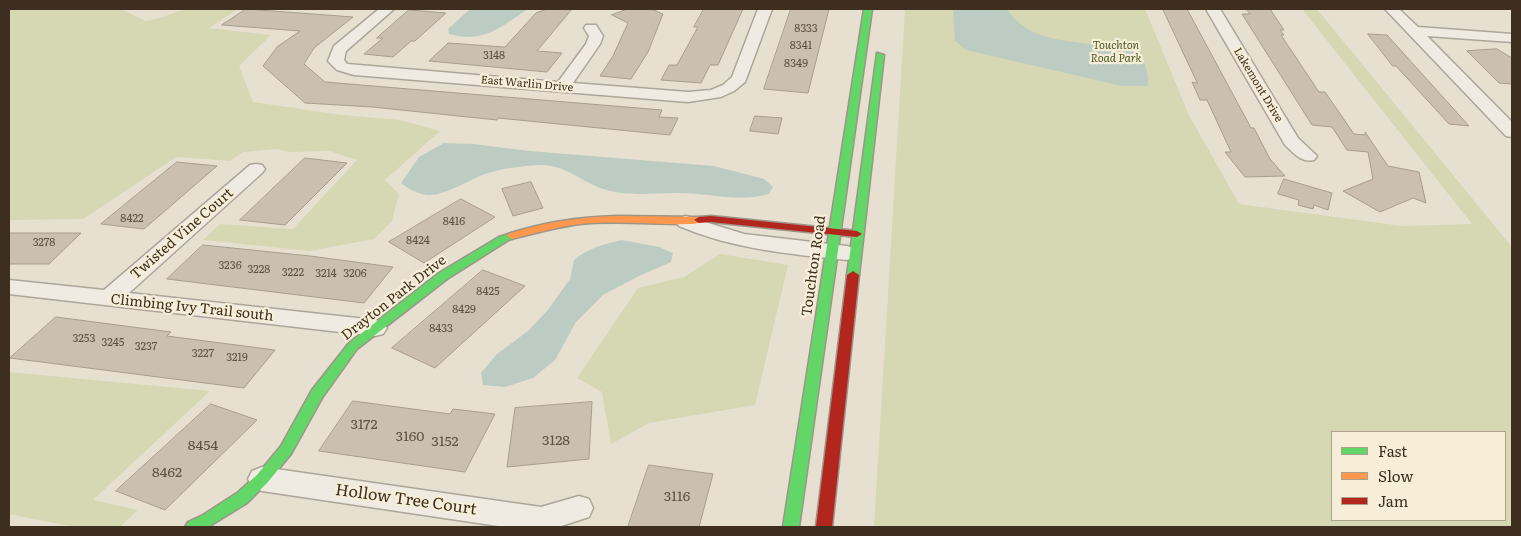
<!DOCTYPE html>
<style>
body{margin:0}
#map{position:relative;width:1521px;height:536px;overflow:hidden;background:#e7e0d1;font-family:Literata,serif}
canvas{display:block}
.frame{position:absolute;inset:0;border:10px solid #3d2e20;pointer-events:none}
.legend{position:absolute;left:1331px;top:431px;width:175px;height:90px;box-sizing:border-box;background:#f7eed8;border:1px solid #ada18e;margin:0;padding:6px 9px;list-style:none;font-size:15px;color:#3d2e20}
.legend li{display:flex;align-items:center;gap:10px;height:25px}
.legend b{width:25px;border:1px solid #ada18e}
</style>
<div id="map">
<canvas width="1521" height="536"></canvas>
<div class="frame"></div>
<ul class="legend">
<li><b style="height:6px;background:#63d668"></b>Fast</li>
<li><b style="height:6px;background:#ff974d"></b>Slow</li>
<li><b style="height:6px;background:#b3261e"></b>Jam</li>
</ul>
</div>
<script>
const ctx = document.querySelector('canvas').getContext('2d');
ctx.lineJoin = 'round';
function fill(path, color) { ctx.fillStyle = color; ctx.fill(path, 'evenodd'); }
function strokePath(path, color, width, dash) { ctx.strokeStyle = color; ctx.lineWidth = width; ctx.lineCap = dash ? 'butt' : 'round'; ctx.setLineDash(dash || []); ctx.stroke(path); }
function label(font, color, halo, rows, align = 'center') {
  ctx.font = font + ' Literata,serif'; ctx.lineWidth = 4.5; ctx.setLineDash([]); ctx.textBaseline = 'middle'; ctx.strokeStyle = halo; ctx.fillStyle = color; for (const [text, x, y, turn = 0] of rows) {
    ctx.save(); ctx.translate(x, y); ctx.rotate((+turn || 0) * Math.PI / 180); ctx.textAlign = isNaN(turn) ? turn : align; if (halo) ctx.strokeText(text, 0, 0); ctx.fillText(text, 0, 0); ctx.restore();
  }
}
fill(new Path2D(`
 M9,9h111l26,12 14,-3 25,-9h53l-29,19 62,7 -32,31 14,36 89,13 58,5 40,11 -55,49 14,14 -7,27 -18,18 -64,12 -107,-11 17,-16 73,5 64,-69 -28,-9 -41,1 -10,-3 -35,3 -13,9 -54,-4 -93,62 -74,1z
 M905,9h240l44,106 50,89 163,22 70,-2 -170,-215h15l195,238v280h-638zM1332,432h173v88h-173z
 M720,254l68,11 -33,140 -106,18 -38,21 -9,-52 -25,-14 61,-90 46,-11z
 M9,372l201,19 -117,109 45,10 -18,17h-45l-66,-13z`), '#d6d7b3');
fill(new Path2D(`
 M470,9h58c-28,18 -44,35 -79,25l-1,-5z
 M953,9h54c21,34 66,32 102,37 6,1 13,1 19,3 16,5 21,22 20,37h-26l-156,-36 -11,-9z
 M444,143l29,1 57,7 184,15 50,13 9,8 -4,7c-32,9 -62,-2 -94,-1 -25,0 -50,4 -75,-5 -20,-8 -37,-24 -60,-23 -18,1 -37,3 -55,9 -16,6 -41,22 -57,21 -11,-1 -19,-6 -27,-12l18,-26z
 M622,240l37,7 14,6 -2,9 -32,14 -36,19 -27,27 -21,38 -22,18 -28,9 -22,-2 -2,-12 16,-19 31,-23 19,-20 23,-32 4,-19c14,-12 30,-16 48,-20z`), '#bcccc2');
const building = new Path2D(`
 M246,9l107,8 -39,31 -10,16 21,18 337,28 -3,7 19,1 -8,17 -172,-17 -1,2 -125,-13 -67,-4 -42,-37 14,-19 23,-16 -78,-6z
 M548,9h24l-35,42 25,2 -15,19 -118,-11 19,-18 57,4 31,-34z
 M628,9h23l12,5 -15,38 -17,27 -31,-3 13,-20 15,-33 -16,-8z
 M704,9h39l-25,56h-8l-9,18 -40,-3 8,-15h8l21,-38h-4z
 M791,9h38l-21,84 -44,-4z
 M1163,9h24l64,119h3l16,31 15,17 -40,1 -20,-25h6l-24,-52h-7l-8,-18 5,1z
 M1246,9h24l14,21h-4l4,5h-3l38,57h6l29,42 11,1v-3l23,34 31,6 7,31 -13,-5 -33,14 -37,-21 30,-12 -5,-27 -21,-2 -15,-23 -20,-2 -70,-111h8z
 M409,10l37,3 -31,28h-4l-18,16 -29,-3 19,-16h-6z
 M1368,34l19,1 82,91 -20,-2 -53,-58h-3z
 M1497,49l15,9v26l-13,-1 -32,-32z
 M755,116l27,2 -4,16 -28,-3z
 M305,158l42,5 -62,62 -45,-5z
 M177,162l40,4 -73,63 -43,-5z
 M1284,179l48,14 -4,17 -14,-5 -1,4 -15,-4 1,-5 -21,-6z
 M531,182l12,26 -30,8 -11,-27z
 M461,199l34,18 -71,46 -35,-21z
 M9,233h72l-32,31h-40z
 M203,245l107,11 83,11 -29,36 -197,-24z
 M483,270l42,16 -90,82 -43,-20z
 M56,317l115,15 -4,4 108,14 -31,38 -234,-30z
 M353,401l97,13 3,-5 42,5 -30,58 -146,-21z
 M592,402l-3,57 -82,8 8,-59z
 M211,404l46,16 -92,90 -49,-19z
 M649,465l64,9 -14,53h-71z`);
fill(building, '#cbbfb2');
strokePath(building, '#a89c90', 1);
const street = new Path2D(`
 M379,9h15l-48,42 -2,9 3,4 211,18 28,-38 3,-8 -5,-8 2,-3h10l7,11 -3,8 -27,39 115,9 23,-2 12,-5 9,-8 26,-68h14l-27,73 -11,9 -13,6 -33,5 -334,-27 -17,-5 -9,-9 6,-15z
 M1206,9h14l78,129 19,18 -3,4c-13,3 -20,-7 -29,-15z
 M1385,9h14l19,18 94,7v8l-85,-6 85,86v15l-6,-1z
 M256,164l6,1 3,4 -3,4 -133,120 246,27 8,2 4,6 -4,6 -8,2 -366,-42v-14l95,10 146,-125z
 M686,216l58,18 103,12 7,2 3,5 -3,5 -7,2c-58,-6 -114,-11 -168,-34l-3,-4 3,-4z
 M262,467l279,40 38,-11 10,3 4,9 -4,9 -31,10h-53l-243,-36 -10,-4 -4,-8 4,-8z`);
const fast = new Path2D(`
 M864,9h8l-73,518h-16z
 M877,53l7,2 -25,220 -6,4 -6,-4z
 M512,233l4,1 1,2 -10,5 -60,38 -90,70 -35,49 -31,56 -24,29 -20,20 -39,24h-23l3,-5 15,-7 34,-22 20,-18 24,-29 31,-56 37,-47 90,-70 60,-36z`);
const slow = new Path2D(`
 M617,216l82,1 5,3 -1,2 -10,2c-37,1 -75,-4 -113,0 -23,3 -45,9 -68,15l-5,-3 1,-2c36,-12 72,-17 109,-18z`);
const jam = new Path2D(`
 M711,216l146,15 5,3 -5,3 -146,-15 -12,1 -5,-3 5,-3z
 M853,271l6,4 -27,252h-16l31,-252z`);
strokePath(street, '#ada599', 3);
strokePath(fast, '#9c958a', 3);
strokePath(slow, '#9c958a', 3);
strokePath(jam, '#9c958a', 3);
fill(street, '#efebe3');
fill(fast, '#63d668');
fill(slow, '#ff974d');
fill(jam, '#b3261e');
label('11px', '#605244', null, [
 ["8333",806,29],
 ["8341",801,46],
 ["3148",494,56],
 ["8349",796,64],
 ["8422",132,219],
 ["8416",454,222],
 ["8424",418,241],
 ["3278",44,243],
 ["3236",230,266],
 ["3228",259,270],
 ["3222",293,273],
 ["3214",326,274],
 ["3206",355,274],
 ["8425",488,292],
 ["8429",464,310],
 ["8433",441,329],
 ["3253",84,339],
 ["3245",113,343],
 ["3237",146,347],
 ["3227",203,354],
 ["3219",237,358]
]);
label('italic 11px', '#4d5a26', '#f7eed8', [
 ["Touchton",1116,46],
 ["Road Park",1116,59]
]);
label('11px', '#3d2e20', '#f7eed8', [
 ["East Warlin Drive",527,84,5],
 ["Lakemont Drive",1258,85,59]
]);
label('14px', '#3d2e20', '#f7eed8', [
 ["Twisted Vine Court",182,234,-41],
 ["Touchton Road",814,266,-82],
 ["Drayton Park Drive",394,298,-38],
 ["Climbing Ivy Trail south",192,308,6]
]);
label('14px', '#605244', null, [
 ["3172",364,425],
 ["3160",410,437],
 ["3128",556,441],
 ["3152",445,442],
 ["8454",203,446],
 ["8462",167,473],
 ["3116",677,497]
]);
label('16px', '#3d2e20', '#f7eed8', [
 ["Hollow Tree Court",406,500,8]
]);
</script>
